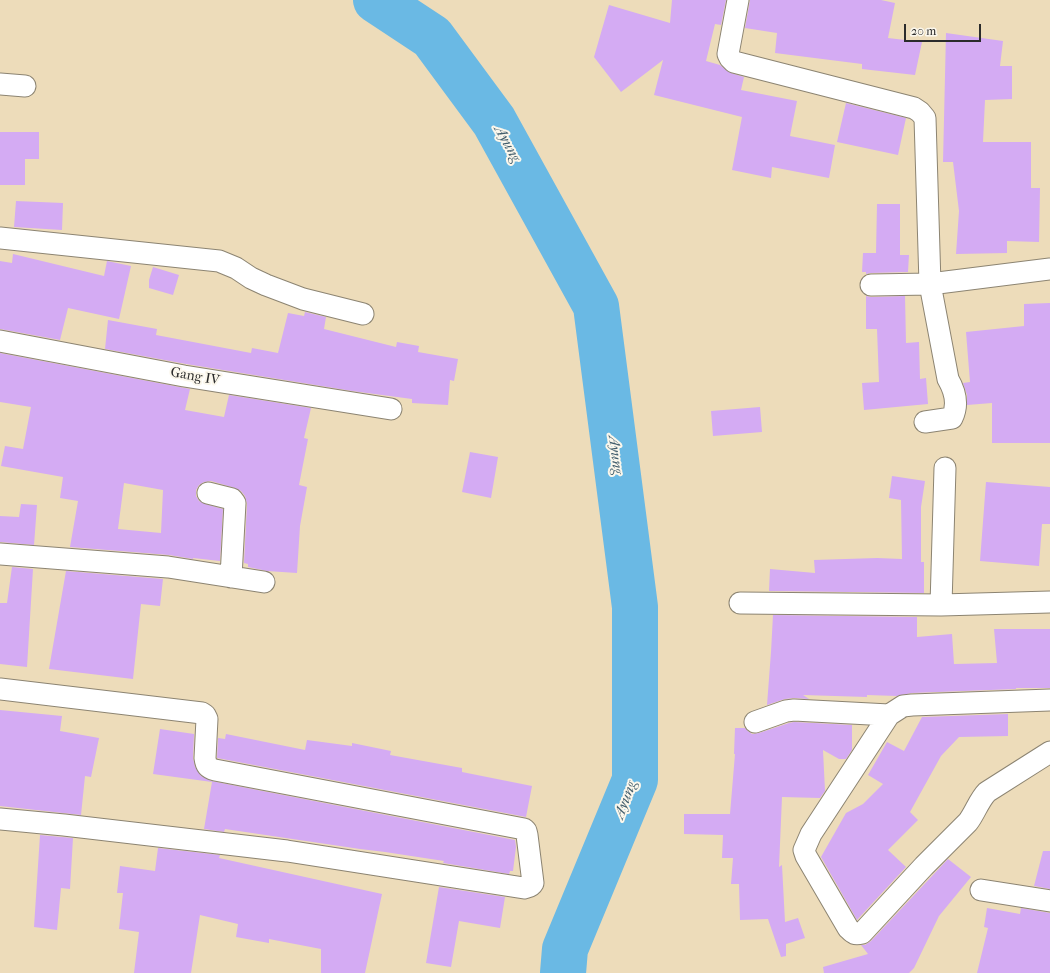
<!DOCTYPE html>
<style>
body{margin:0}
#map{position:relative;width:1050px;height:973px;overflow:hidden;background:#eddcba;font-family:"IM FELL French Canon",serif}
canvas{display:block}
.scale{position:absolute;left:904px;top:24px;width:77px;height:18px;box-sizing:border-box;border:2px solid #2b2b2b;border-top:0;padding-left:5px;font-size:12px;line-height:14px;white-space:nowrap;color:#2b2b2b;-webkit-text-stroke:3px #fbf7ec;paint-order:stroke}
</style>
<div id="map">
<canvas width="1050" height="973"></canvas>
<div class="scale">20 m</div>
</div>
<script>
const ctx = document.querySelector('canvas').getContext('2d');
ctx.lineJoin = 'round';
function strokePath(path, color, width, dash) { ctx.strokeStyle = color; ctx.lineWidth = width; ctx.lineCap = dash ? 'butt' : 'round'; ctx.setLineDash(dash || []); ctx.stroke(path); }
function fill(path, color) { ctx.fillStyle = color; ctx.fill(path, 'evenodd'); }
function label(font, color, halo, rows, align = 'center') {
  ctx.font = font + ' "IM FELL French Canon",serif'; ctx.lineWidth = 4; ctx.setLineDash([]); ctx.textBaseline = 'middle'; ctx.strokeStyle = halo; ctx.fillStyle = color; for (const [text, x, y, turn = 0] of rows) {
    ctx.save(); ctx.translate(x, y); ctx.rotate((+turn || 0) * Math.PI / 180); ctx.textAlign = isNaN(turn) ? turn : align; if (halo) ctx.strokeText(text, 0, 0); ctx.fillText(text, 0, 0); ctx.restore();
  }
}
strokePath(new Path2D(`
 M376,0l56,37 62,84 102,185 39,301v173l-70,169 -2,24`), '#6ab9e4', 46);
fill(new Path2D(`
 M672,0h54l-5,25 -6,-1 -9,37 14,4 6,5 5,3 13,4 -3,13 56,11 -7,35 45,9 -6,33 -57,-11 -1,11 -39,-8 10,-53 -88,-22 9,-35 -42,32 -27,-35 15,-52 61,18z
 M750,0h131l14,3 -7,35 34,4 -7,33 -53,-6v-5l-87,-11 2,-20 -32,-5z
 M946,33l57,8 -3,25h12v33l-27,1 -2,42h48v46h9l-1,54 -32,-1v12l-51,1 3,-43 -6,-49h-10z
 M846,103l60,15 -8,37 -61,-13z
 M0,132h39v27h-14v26h-25z
 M16,201l47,2 -1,27 -48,-3z
 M877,204h23v51h9l-1,17 -37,1 -5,1v-2h-4l1,-19h13z
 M13,254l91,22 3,-15 24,5 -12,53 -51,-11 -8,32 -60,-11v-68l12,2z
 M153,267l26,8 -6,20 -24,-7v-8z
 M866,296l5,1 34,-1 1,47 13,-1 1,37 6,-1 2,26 -64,6 -2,-27 17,-1 -2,-53h-11z
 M1050,303v140h-58v-40l-25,2v-10l-4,-12 7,-1 -4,-50 58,-6v-22z
 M305,312l21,5 -2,12 72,18 1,-5 22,4 -1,6 40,7 -4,22 -4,-1 -2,25 -36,-2v-4l-60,-8 -166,-27 -81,-15 3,-29 49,9 -1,6 95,18 1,-5 26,5 10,-40 16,3z
 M0,353l190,36 -5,21 39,7 5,-22 82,13 -7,30 4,1 -9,46 8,2 -7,39 -3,47 -30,-2 -19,-4v-3l-4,-1 3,-59 -2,-8 -4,-5 -6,-3 -24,-7 -7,1 -5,3 -3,5v6l3,5 6,3 18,5 -3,52 -27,-3v1l-24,-4 -99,-8 8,-46 -18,-3 3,-21 -62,-11 4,-20 18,3 8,-42 -31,-5zM124,483l39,7 -2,43 -43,-4z
 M760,407l2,25 -49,4 -2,-25z
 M470,452l28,5 -7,41 -29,-6z
 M892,476l33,5 -4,26v55h3v31l-155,-2 1,-22 45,4 -1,-13 63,-2 25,1 -1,-59 -12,-2z
 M986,482l64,5v37h-8l-3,42 -59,-5z
 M21,504l16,1 -3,40 -34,-3v-26l19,1z
 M12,567l21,2 -6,98 -27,-3v-61h7z
 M66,571l97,8 -3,27 -19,-2 -8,75 -84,-10z
 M773,615l144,2v20l35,-3 2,30 43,-1 -3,-34h56v59h-34v1l-104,4 -15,3 -30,-1v2l-64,-2 6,4 -15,-1 -9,1 -18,6 4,-53z
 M0,710l62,6 -2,15 39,7 -8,39 -6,-1 -4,39 -81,-9z
 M1008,714v22l-49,1 -18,19 -31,56 8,8 -30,30 18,17 -49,53 -36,-63 25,-44 17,-9 20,-20 -15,-9 19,-33 17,9 18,-34z
 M794,722l58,3v25l-6,9h-7l-16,-9 2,41 -5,7 -38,-1 -3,70 3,-2 3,57 13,-4 7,20 -19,6v12l-5,1 -13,-38 -28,1 -1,-36h-8l2,-26h-11l1,-23 -39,-1v-20h46l5,-60h-1l1,-26h10l3,3 4,3 7,-1 30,-10z
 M160,729l34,5 -1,24 2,9 6,9 10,5 304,59 1,7 -3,24h-3l-1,3 -66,-11 1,-2 -59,-9 -25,-3 -135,-20 -1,3 -20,-3 8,-47 -59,-8z
 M226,734l79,16 2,-10 45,6v-3l39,8 -1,4 72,13v4l70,14 -6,31 -309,-59 1,-20 7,1z
 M40,835l33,3 -3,51 -9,-1 -4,42 -23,-3z
 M158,848l62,7 -1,3 163,36 -17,79h-44v-24l-52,-10v4l-33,-6 2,-13 -38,-9 -9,58h-57l5,-41 -20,-3 4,-36h-6l3,-27 35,5z
 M1043,851h7v38l-16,-3z
 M948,859l23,18 -32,39 -25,52 -5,5h-85l-1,-6 45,-13 -7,-9h4l6,-4z
 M439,887l66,10 -5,31 -41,-7 -8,46 -25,-4z
 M987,908l33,6 1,-6 29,5v60h-73l11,-45 -4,-1z`), '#d4abf3');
const minor = new Path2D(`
 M738,0l-10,54 2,4 4,4 180,46 6,4 5,6 5,166 18,95c7,12 11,25 4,39l-27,4
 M0,84l25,2
 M0,238l219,23 17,7 15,10 15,7 37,14 60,15
 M871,285l59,-1 120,-15
 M0,341l184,35 207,33
 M945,468l-4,137 109,-3
 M208,493l24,6 3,4 -4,74
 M0,554l168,13 96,15
 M740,603l201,2
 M0,689l202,24 3,2 2,4 -2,39c1,8 3,10 10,12l309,59 2,2 1,4 6,48c-2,4 -5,4 -9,5l-237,-37 -223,-26 -64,-6
 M1050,700l-138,5 -9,1 -14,9 -78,119 -7,16 2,6 42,72c5,5 6,7 14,5l62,-67 44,-44c7,-9 11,-22 19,-30l63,-40
 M755,722l31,-11 8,-1 95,5
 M981,890l69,11`);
strokePath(minor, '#8c8472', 23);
strokePath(minor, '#fff', 21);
label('14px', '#2b2b2b', '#fbf7ec', [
 ["Gang IV",195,377,10]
]);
label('italic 15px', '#415d6c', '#fbf7ec', [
 ["Ayung",507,144,61],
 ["Ayung",615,455,83],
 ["Ayung",626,800,-69]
]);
</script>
